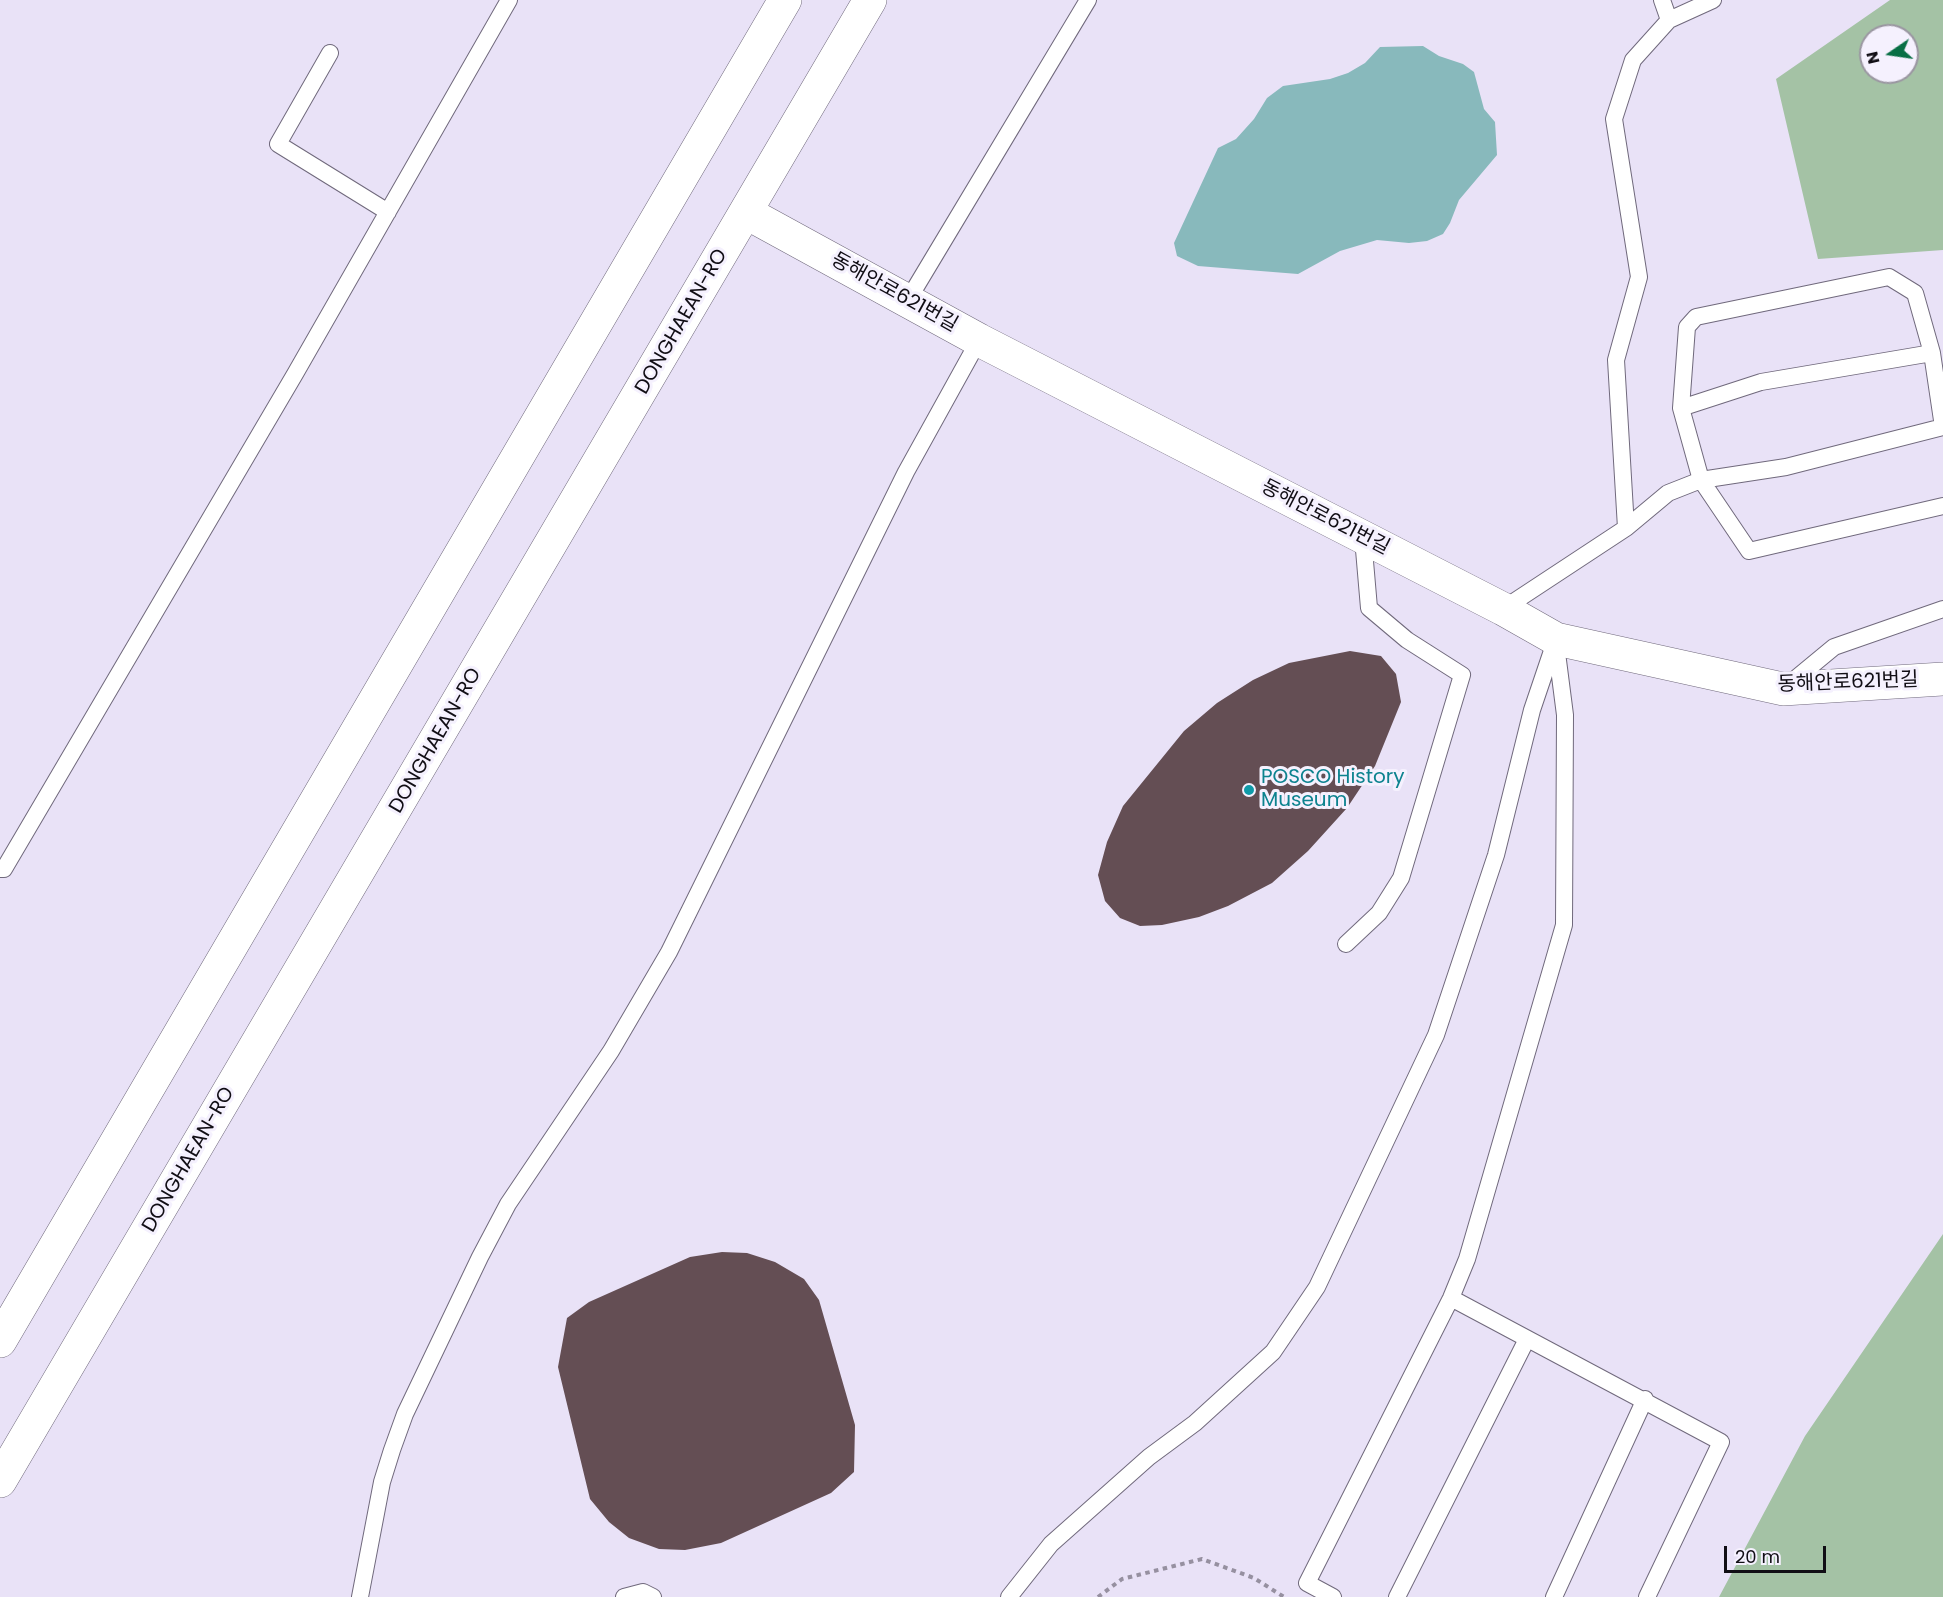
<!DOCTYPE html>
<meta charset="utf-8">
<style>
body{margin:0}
#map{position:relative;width:1943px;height:1597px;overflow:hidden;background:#e9e2f7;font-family:Poppins,sans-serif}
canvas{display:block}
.north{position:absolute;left:1859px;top:24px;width:60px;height:60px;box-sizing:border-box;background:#f5f1fe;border:2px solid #9a96a1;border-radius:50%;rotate:257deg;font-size:16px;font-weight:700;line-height:24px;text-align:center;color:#110e15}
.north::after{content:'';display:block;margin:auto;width:21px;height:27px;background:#086f45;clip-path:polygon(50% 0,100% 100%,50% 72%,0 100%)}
.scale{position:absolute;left:1724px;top:1546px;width:102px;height:27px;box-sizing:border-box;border:3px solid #110e15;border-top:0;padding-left:8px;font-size:18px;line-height:21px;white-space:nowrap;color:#110e15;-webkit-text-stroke:4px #f5f1fe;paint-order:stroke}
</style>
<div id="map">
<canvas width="1943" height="1597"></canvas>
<div class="north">N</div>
<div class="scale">20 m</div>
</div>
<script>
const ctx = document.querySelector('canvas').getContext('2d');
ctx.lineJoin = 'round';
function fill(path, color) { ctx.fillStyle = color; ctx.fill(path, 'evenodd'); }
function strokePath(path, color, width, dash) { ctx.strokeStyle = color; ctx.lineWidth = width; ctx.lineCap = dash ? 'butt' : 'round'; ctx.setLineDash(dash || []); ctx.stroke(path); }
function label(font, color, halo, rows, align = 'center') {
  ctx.font = font + ' Poppins,"Noto Sans KR",sans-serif'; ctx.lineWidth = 6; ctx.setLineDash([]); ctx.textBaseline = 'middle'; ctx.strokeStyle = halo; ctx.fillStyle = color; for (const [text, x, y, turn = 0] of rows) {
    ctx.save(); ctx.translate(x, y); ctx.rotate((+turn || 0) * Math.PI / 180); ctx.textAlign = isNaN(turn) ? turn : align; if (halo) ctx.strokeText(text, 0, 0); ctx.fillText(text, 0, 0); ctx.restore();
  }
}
fill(new Path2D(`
 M1890,0h53v250l-125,9 -42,-180zM1871,36h36v36h-36z
 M1943,1234v363h-224l86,-161z`), '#a4c2a5');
fill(new Path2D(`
 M1423,46l16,10 24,8 11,8 10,37 11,13 2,33 -38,45 -9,23 -7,11 -16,7 -18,2 -32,-3 -37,11 -42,23 -100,-8 -21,-10 -3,-13 44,-95 18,-9 18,-20 13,-21 16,-12 47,-7 18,-6 17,-10 15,-16z`), '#88b9bc');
fill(new Path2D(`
 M1350,651l31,5 15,18 5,28 -26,64 -28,42 -39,43 -36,32 -44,23 -29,11 -37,8 -22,1 -20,-8 -15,-17 -7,-26 9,-33 16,-36 61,-75 33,-28 36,-23 36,-17z
 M722,1252l25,1 28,9 29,17 15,21 36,125 -1,47 -23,21 -110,50 -36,7 -26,-1 -30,-11 -20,-16 -19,-23 -32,-132 9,-49 22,-16 101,-45z`), '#644e54');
const service = new Path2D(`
 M1662,0l7,20
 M330,53l-52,91 110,68
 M908,300l180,-300
 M1681,408l6,-81 9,-10 193,-40 26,16 17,60
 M1626,528l-10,-168 23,-83 -25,-158 19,-59 36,-40 44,-20
 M1503,609l123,-81 42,-35 33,-13 85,-13 157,-40 -11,-74 -171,29 -80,26 20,72 48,71 194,-45
 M1788,685l46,-38 109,-38
 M0,869h4l291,-495 214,-374
 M1346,944l33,-31 22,-35 61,-203 -55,-35 -38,-32 -6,-70
 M1451,1298l270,144 -74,155
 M360,1597l22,-115 10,-32 13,-36 75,-157 28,-53 103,-153 58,-99 237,-480 73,-132
 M624,1597l19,-5 10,5
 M1009,1597l42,-53 98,-87 46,-34 78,-71 44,-65 119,-252 60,-180 36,-145 24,-71
 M1333,1597l-26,-14 144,-285 16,-39 97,-334 1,-210 -9,-70
 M1397,1597l130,-258
 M1554,1597l91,-198`);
const minor = new Path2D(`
 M747,213l232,127 524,269 53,30 227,50 160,-10`);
const primary = new Path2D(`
 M0,1341l785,-1341
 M0,1481l870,-1481`);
strokePath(service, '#70697c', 18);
strokePath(minor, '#70697c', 34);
strokePath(primary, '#70697c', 34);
strokePath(new Path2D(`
 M1098,1597l24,-18 80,-20 52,19 30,19`), '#9690a0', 4, [4.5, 4.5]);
strokePath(service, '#fff', 16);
strokePath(minor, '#fff', 33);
strokePath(primary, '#fff', 33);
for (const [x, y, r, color] of [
 [1249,790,6,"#0f9aa8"]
]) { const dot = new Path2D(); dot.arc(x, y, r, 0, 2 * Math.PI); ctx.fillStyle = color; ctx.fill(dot); strokePath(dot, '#f5f1fe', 2); }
label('20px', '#110e15', '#f5f1fe', [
 ["동해안로621번길",894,293,29],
 ["DONGHAEAN-RO",682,322,-60],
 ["동해안로621번길",1325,518,27],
 ["동해안로621번길",1848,683,-2],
 ["DONGHAEAN-RO",436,741,-60],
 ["DONGHAEAN-RO",189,1160,-60]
]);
label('20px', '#0d838f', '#f5f1fe', [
 ["POSCO History",1261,778],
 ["Museum",1261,801]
], 'left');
</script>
